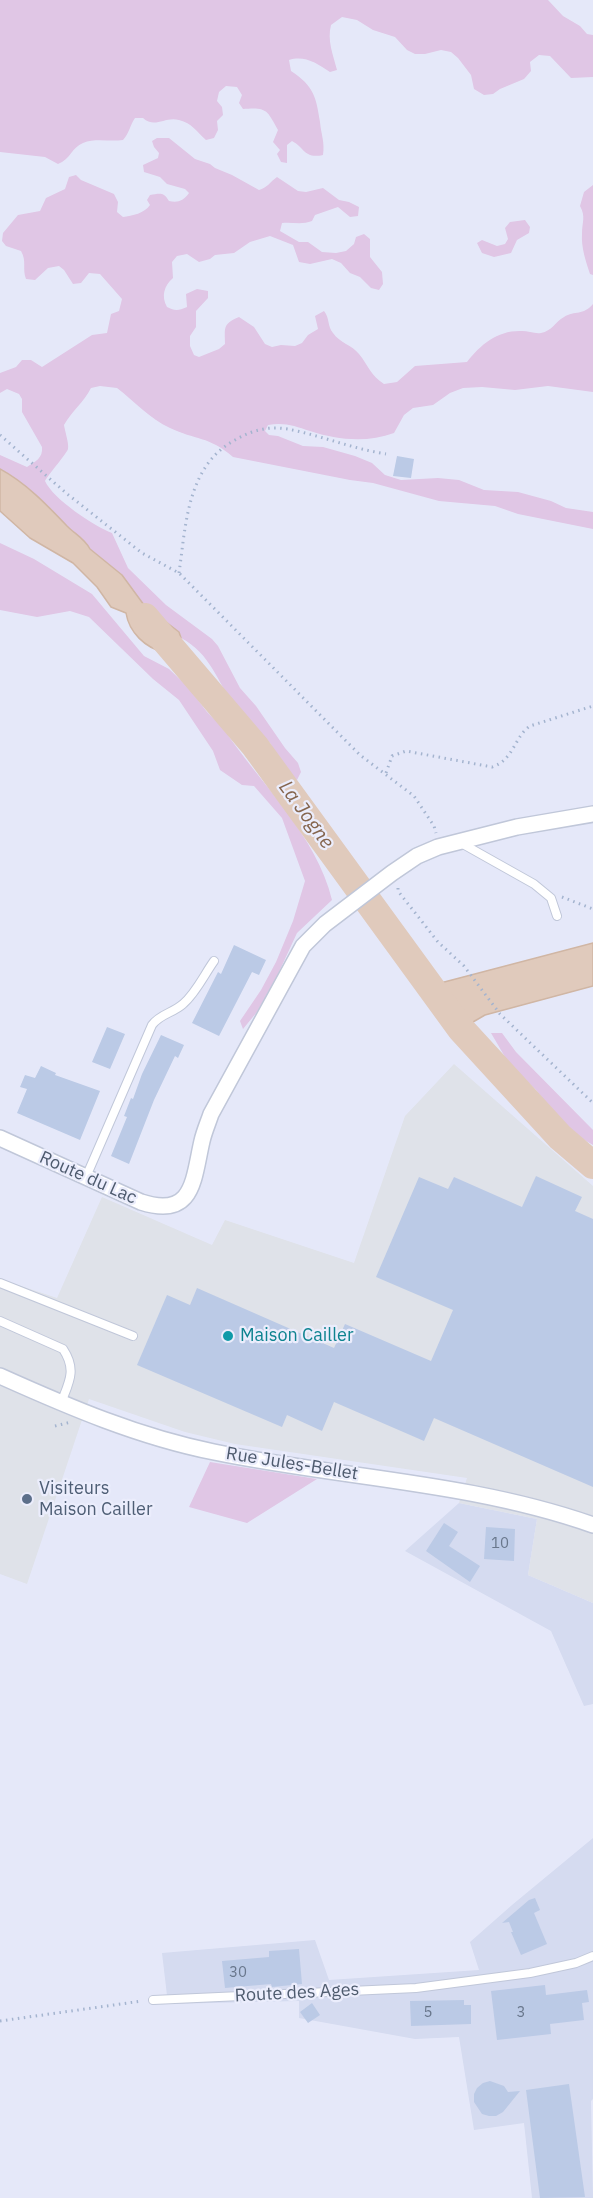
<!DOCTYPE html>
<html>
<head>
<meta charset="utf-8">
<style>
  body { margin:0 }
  canvas { display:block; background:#e5e8f9 }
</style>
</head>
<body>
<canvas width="593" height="2198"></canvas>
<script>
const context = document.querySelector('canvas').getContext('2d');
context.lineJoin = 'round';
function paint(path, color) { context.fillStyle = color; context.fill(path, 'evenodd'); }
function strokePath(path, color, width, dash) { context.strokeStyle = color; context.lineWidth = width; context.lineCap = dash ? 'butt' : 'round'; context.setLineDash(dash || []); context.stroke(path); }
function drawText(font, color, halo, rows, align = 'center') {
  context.font = font + ' "IBM Plex Sans",sans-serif'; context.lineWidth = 4.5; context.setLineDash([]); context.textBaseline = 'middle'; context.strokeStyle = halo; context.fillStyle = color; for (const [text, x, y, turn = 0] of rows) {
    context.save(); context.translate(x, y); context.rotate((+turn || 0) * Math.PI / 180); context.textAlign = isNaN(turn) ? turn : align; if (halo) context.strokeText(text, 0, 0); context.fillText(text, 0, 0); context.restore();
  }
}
paint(new Path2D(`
  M459,1503L537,1519L528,1575L593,1603V1704L584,1706L551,1631L405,1551Z
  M593,1838V2099L591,2101L593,2198H532L524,2123L474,2130L459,2037L415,2039L299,2018V2001L168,2004L162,1953L315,1940L329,1980L479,1970L470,1942L512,1905Z`), '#d5dbf0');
paint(new Path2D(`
  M454,1064L593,1186V1603L528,1575L537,1519L459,1503L467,1478L235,1444L185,1432L89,1399L27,1584L0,1574V1279L57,1298L102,1197L212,1245L225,1220L354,1263L405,1116Z`), '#dfe2e9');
paint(new Path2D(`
  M0,0H548L563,16L580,26L587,34L593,35V77L571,78L550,56L539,55L530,62L531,71L524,79L500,89L493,94L484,95L474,89L471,75L458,58L451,52L441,50L425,54H415L407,50L395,37L373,30L357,20L342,17L331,25C327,41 333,54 337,70L330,72C317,63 304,55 289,60L291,71C314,86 316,97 320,122C321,134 325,142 323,155C304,159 305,148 292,141L287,145V163L281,162L277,154L280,150L273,142L278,130C267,110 267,107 243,109L239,103L242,95L237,87L226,86L219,92L217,101L222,107L223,115L217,121L218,130L214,138L206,140C197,132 192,123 179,120C165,116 155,129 143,118H135C130,125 129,134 123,140C110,142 95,138 83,143C72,147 70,160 58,164L45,157L0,152Z
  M157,138H169L195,159L210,164L215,168L232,175L259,190C267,188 270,182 277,177L298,191L306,192L323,188L339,200L349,202L359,207L358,216L350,217L338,207L315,215L312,221C302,225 293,222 282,223L280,231L299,242H308L322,252L336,253L346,251L354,244L356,237L364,234L370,239V257L382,272L383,284L379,290L371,288L360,277L350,273L341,263L332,259L310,264L299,262L293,245L270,236L250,242L234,253L215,255L210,259L199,262L187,254L177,256L172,262L173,278C164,286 161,296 167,307C175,311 178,311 187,307L186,294L197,289L208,291V298L196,311V327L190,336V346L194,355L199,357L219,349L225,344C225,328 222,324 239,317L254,327L265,344L272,347L281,345L295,346L302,343L308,335L318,329L315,316L324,311C330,318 327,326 333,333C340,343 352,345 359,354C368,365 371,376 384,384L397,382L415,366L467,362C481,344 498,330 522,331C528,331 535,334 541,333C552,331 555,322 564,317C575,310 583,316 593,304V392L548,386L515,390L482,387L463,388L450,393L433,405L413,408L404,415L394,433C367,443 337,440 310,431C295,426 284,422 268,425L265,431L269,435L278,436L303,446L323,447L355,456L372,463L385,475L401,480L438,478L459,480L484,490L518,492L551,501L566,508L593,512V529L518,514L495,506L439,501L373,483L350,480L233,457C209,436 195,440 170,428C150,419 134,401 117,388L100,386L91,388C84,402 72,411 64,425C65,432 69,443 68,449C67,453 49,474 45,481C53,499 94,526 112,533L128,568L166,605L212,639L218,646L240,688L256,706L285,748L298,763L301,772L297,780C281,770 279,757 270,743C259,730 245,719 235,706C216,680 211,654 181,638L179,632L144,605L122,575L90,549C85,539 75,534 67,526C46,505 26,484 0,469V455L27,467C36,461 43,458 42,447L22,412V399L19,394L7,389L0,393V373L16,367L22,360H31L42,367L92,335L107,333L111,314L119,311L122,299L100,274L89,273L81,283L73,284L64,270L59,266L48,268L35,280L26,279C22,269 27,261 21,251L6,246L2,241L3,233L18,215L40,211L46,198L65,189L69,177L76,175L81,180L114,194L118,202L117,212L123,217C132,216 145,213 150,205L147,200L150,195C160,193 164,192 169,201C178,203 183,201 189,193L185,189L167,184L160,177L144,172L143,165L158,158L159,153L154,147L152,141Z
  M593,185V275L590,274C586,262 581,247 582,234C582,222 586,217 580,206L584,192Z
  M525,220L530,227L529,233L517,240L511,253L494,257L482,253L477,243L482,240L497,246L505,244L508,239L505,228L510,222Z
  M0,543L34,559L92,594L144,656L169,669L188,687L207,712L223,728C259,782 317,836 332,900L297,933L278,974L257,1012L243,1029L240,1021L261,990L276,962L293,921L305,881L282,818L254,786L242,785L220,770L213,751L179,700L153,679L89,617L70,611L37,617L0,610Z
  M491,1033H502L516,1052L593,1130V1145L576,1135L557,1116L536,1090L508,1062Z
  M210,1462L317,1479L247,1523L189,1507Z`), '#e0c6e5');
const water = new Path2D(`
  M0,469C26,483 47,505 67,526C75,534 85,539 90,549L122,575L144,605L179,632L181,638L164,652C145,648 129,632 126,613L111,607L97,587L73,563L30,538L0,511Z
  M593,943V986L485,1015L461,1029L429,986Z`);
paint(water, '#e0cabc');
strokePath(water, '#d0b6a4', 1.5);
strokePath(new Path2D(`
  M145,617L255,746L461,1029L560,1137L593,1165`), '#e0cabc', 28);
paint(new Path2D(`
  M397,456L414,459L411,478L393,476Z
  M234,945L266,960L259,975L252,972L219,1036L192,1023L218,972L221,974Z
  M107,1027L125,1034L110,1069L92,1062Z
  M161,1035L184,1045L178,1058L175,1056L154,1100L129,1164L111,1156L127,1117L124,1116L131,1098L133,1099L142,1074Z
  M41,1066L56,1073L55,1075L100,1091L80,1140L17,1113L27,1089L20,1087L25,1075L35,1078Z
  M536,1176L582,1197L575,1211L593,1219V1487L434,1418L424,1441L334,1402L322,1431L287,1415L282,1427L137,1365L167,1295L190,1305L197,1288L334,1348L345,1324L431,1361L453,1310L376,1277L419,1177L448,1189L454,1177L522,1207Z
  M444,1523L458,1532L449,1546L480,1566L470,1582L426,1551Z
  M486,1527L515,1529L514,1561L484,1559Z
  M535,1898L540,1910L534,1913L547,1944L521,1955L511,1932H513L509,1922L502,1923L529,1900Z
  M299,1949L302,1984L272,1987L271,1984L225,1988L222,1961L269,1957V1951Z
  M545,1985L546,1995L587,1990L589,2002L582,2003L584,2020L550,2024L551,2034L497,2040L491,1991Z
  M464,2000V2005H471V2024L411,2026L410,2001Z
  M312,2003L320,2015L308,2023L300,2012Z
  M490,2081L504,2086L508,2092L520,2091L503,2112L496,2116H489L482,2114L474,2102V2094L477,2088L483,2083Z
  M569,2084L585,2197L540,2198L526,2090Z`), '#bbcae6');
const lane = new Path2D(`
  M461,843L534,884L551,898L557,916
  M86,1177L152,1025C160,1014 173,1013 183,1004C196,993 204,975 214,961
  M0,1283L133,1336
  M0,1321L63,1349C77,1370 69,1382 61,1403
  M153,2000L416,1988L530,1973L576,1963L593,1956`);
const street = new Path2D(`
  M0,1138L141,1202C194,1219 193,1180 202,1141C204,1132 208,1123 211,1114L303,946L325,924L392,873L417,856L438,847L517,827L593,814
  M0,1376C69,1407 139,1437 214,1452C340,1478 471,1482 593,1525`);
strokePath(lane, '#c0c7d9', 10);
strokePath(street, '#c0c7d9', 18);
strokePath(new Path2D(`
  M0,435L66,493L142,553L179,573L360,755L414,796L434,826L436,833
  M179,573C186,524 187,466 235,440C256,428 273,425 297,431C327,438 355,449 386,454
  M386,773L392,756L406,751L492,767C514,760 514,737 530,726L593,706
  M398,888V891L438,942L464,966L500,1014L593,1103
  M562,897L593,909
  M55,1426L71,1422
  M0,2021L142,2001`), '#a4b4cf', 3, [1.5, 4.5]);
strokePath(lane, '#fff', 8);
strokePath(street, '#fff', 15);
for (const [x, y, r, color] of [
  [228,1336,6,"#0f9aa8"],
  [27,1499,6,"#5c6f8a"]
]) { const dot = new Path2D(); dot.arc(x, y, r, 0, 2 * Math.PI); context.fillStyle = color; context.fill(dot); strokePath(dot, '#ebedfc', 2); }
drawText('15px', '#69778c', null, [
  ["10",500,1544],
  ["30",238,1973],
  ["5",428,2013],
  ["3",521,2013]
]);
drawText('18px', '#4e5b6e', '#ebedfc', [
  ["Route du Lac",88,1178,24],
  ["Rue Jules-Bellet",292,1464,9],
  ["Route des Ages",297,1993,-3]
]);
drawText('18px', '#0d838f', '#ebedfc', [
  ["Maison Cailler",240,1336]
], 'left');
drawText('18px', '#4e5e75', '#ebedfc', [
  ["Visiteurs",39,1489],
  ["Maison Cailler",39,1510]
], 'left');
drawText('italic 20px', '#85654e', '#ebedfc', [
  ["La Jogne",306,815,54]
]);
</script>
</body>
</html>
